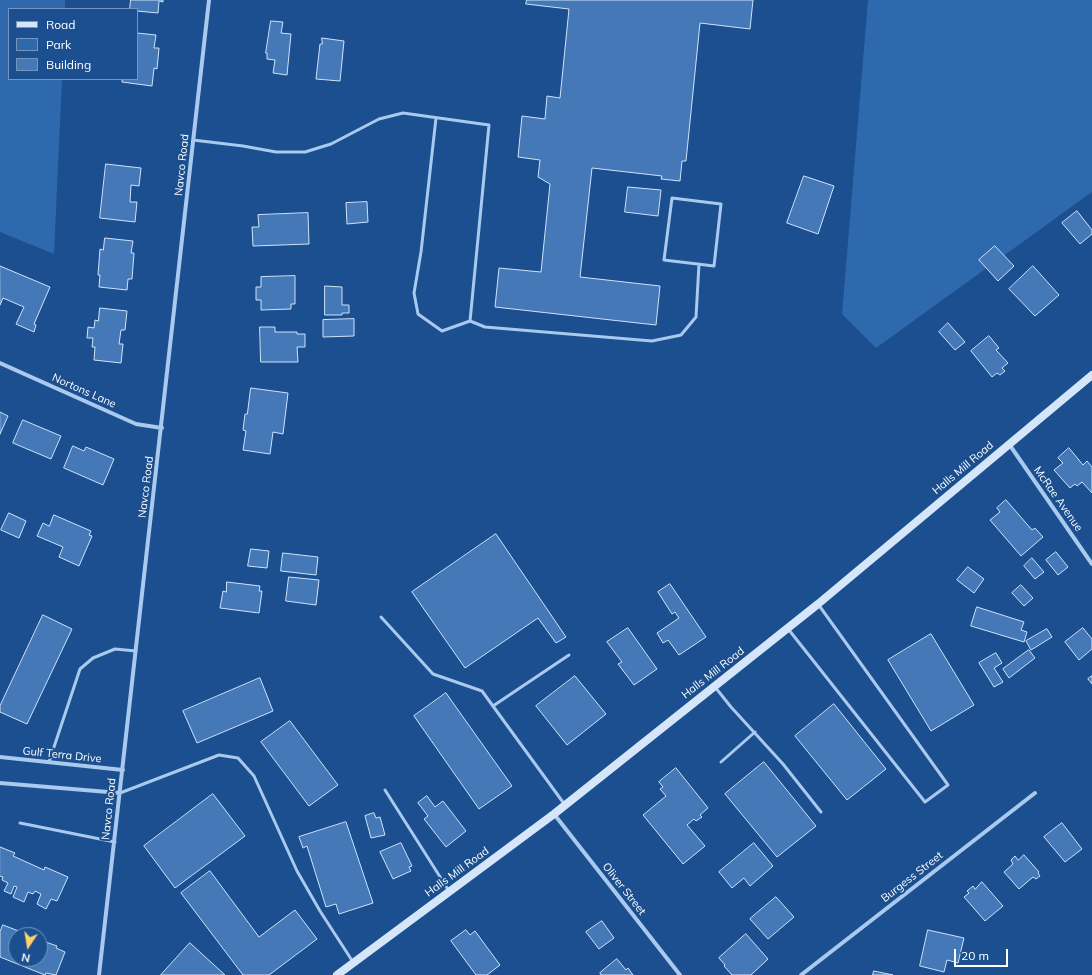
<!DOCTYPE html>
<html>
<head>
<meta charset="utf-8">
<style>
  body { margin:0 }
  #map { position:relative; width:1092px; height:975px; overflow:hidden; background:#1b4f8f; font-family:Mulish,sans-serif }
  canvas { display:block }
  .legend { position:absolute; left:8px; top:8px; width:130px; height:72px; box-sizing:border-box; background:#1b4f8f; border:1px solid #7695bc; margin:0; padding:5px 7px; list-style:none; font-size:12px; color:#fff }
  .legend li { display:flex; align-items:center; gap:8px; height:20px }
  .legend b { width:20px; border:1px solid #7695bc }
  .north { position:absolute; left:8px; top:927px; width:40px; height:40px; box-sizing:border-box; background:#1b4f8f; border:1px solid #7695bc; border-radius:50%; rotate:192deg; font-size:11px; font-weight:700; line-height:16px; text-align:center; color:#fff }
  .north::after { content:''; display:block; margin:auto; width:14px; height:18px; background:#ffd166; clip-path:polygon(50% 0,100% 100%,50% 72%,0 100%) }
  .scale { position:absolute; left:954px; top:949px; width:54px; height:18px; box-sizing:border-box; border:2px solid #fff; border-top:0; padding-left:5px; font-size:12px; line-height:14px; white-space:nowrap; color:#fff; -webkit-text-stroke:3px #1b4f8f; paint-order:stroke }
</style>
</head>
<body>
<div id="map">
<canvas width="1092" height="975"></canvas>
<ul class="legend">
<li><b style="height:5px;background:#d6e6fa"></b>Road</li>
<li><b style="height:11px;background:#2e69ad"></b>Park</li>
<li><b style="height:11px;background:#4478b7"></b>Building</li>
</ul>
<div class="north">N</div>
<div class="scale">20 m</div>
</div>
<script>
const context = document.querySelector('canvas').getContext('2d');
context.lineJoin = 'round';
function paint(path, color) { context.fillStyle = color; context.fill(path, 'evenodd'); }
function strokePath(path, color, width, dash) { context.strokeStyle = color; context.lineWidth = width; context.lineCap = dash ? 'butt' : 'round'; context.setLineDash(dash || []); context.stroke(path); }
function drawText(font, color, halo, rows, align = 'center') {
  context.font = font + ' Mulish,sans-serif'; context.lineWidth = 4; context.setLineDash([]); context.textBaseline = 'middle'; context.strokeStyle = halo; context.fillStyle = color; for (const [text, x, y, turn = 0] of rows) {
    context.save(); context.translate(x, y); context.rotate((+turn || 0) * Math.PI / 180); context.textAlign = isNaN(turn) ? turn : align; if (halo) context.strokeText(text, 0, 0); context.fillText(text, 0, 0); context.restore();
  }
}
paint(new Path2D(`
  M0,0H65V9H9V79H62L54,254L0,232Z
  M868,0H1092V192L876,348L842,314Z`), '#2e69ad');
const building = new Path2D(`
  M131,0H163V2L159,1L158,13L137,11V9H130Z
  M527,0H753L750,29L700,23L686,161H682L680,181L661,179L662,176L592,168L580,277L660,286L656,325L495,307L499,268L541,272L550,184L538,177L540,160L518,157L522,116L545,119L547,96L560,98L569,9L526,4Z
  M271,21L283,22L281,33L291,34L287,75L273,73L275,60L267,59V53H266Z
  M137,33L156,35L154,48H159L157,69L154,68L152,86L122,82V79H137Z
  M322,38L344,41L340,81L316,79L320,44H322Z
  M106,164L141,168L139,186L131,185L130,202H137L135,222L100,218Z
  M804,176L834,186L818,234L787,223Z
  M628,187L661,190L658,216L625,212Z
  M367,202L368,222L347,224L346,203Z
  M1077,211L1092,230V234L1080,244L1062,223Z
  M308,213L309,244L253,246L252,227H259L258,215Z
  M105,238L133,241L131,253H134L132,279H128L127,290L99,287L100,275H98L100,249L103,250Z
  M995,246L1014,266L998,281L979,260Z
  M0,266L50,287L34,324L36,325L34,332L16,324L24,307L3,298L0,305Z
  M1033,266L1059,295L1035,316L1009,289Z
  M295,276V304H291V309L261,310V300H256V287H261V277Z
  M325,286L342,287V305H349V313H342V315H325Z
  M100,308L127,311L125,330H121L119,344H123L121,363L94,360L95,347H92L93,338H87L88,327L94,328L95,320L98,321Z
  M354,319V336L323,337V320Z
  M948,323L965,342L955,350L939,332Z
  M260,327H275V332H297V334H305V347H297L298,362H261Z
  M989,336L999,348L996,350L1008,363L1002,368L1005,371L1000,375L997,373L992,377L971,351Z
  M251,388L288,393L283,434L273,432L270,454L243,450L246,431L243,430L245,414H247Z
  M0,412L8,416L0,434Z
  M23,420L61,436L51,459L13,443Z
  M73,446L84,451L86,447L114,459L103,485L64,468Z
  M1069,448L1083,465L1087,461L1092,467V493L1082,482L1077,486L1075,484L1070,488L1054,470L1063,463L1058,458Z
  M1006,500L1032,530L1035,528L1043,537L1021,556L990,520L1000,512L997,508Z
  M9,513L26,521L19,538L1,530Z
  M54,515L91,531L89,535L92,536L79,566L59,557L63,547L37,536L43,523L49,526Z
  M496,534L566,637L556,643L538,618L465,668L412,592Z
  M251,549L269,551L267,568L248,566Z
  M1056,552L1068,567L1058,575L1046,560Z
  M283,553L318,557L316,575L281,571Z
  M1032,558L1044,572L1035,579L1024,566Z
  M968,567L984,579L974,593L957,580Z
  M289,577L319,580L316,605L286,601Z
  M227,582L260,586L259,591H262L259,613L220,608L223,591L226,592Z
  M670,584L706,637L679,655L668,640L663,643L657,633L679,618L675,612L672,614L658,592Z
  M1021,585L1033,598L1024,606L1012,593Z
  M977,607L1024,622L1021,630L1027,632L1024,642L971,626Z
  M43,615L72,629L27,724L0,712V706Z
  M628,628L657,669L634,685L618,664L622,662L607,642Z
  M1083,628L1092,639V649L1079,660L1065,642Z
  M1047,629L1052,637L1031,650L1026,641Z
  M931,634L974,705L931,731L888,660Z
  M1029,650L1035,658L1009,678L1003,669Z
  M996,653L1002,663L994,668L1003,682L994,687L979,663Z
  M575,676L606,714L567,745L536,706Z
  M1092,676V684L1088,679Z
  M260,678L273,711L197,743L183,711Z
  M446,693L512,786L479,809L414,716Z
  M834,704L886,769L847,800L795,736Z
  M290,721L338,785L309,806L261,742Z
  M764,762L816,826L777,857L725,794Z
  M676,768L708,808L700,815L702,817L696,821L694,819L687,825L705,846L683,864L643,815L666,796L660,789L663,787L659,782Z
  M213,794L245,836L175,888L144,846Z
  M427,796L435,807L443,801L466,831L446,847L424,819L428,816L418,803Z
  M374,813L376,818L380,817L385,835L371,838L365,816Z
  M346,822L373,903L339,914L336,904L326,907L307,846L303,848L299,837Z
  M1062,823L1082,849L1065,862L1044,837Z
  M401,843L412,866L409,867L411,871L393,879L380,852Z
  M754,843L773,866L750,886L744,878L732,888L719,872Z
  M0,847L15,853L13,856L44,870L45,867L68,877L57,901L51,899L46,909L37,904L41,894L35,891L33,894L28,892L24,902L13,897L17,887L14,886L11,894L4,891L8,883L2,880L3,877L0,876Z
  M1024,855L1039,872L1038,873L1040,876L1036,879L1033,877L1019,889L1004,872L1013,864L1011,860L1015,856L1018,860Z
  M210,871L259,937L295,910L317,939L269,975H243L181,893Z
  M982,882L1003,906L985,921L964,897L969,893L967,891L973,886L975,889Z
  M776,897L794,917L768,939L750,919Z
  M602,921L614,938L599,949L586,932Z
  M3,925L29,935H16V959H40V940L57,946L56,948L65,952L56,975L46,973L45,975L0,957V932Z
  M466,930L470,935L475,931L500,965L487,975H476L451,941Z
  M928,930L964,938L958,963L947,960L944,972L920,966Z
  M746,934L768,959L751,975H732L724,966L725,965L719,958Z
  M190,943L225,975H161Z
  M617,959L626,970L628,968L633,975H601L600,973Z
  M874,971L893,975H873Z`);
paint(building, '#4478b7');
strokePath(building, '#cfe3fa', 1);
strokePath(new Path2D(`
  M436,118L421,252L414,293L418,314L442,331L470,321L485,327L652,341L681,335L696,317L699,264
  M193,140L243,146L276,152H305L331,144L379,119L403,113L489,125L470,321
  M672,198L721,204L714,266L664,260Z
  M381,617L433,674L482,691L565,805
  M789,630L925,802L948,785L818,604
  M715,687L731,707L783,764L821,812
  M493,706L569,655
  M49,762L80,669L93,658L115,649L136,651
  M721,762L755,732
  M385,790L449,891
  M120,793L219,755L238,758L254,776L297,871L320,911L353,962
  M20,823L115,842`), '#a9c9ee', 3);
strokePath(new Path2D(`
  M0,363L136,424L162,428
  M1009,444L1092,564
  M0,757L123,770
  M0,783L120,793
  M554,814L680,975
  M99,975L209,0
  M801,975L1035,793`), '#a9c9ee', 4);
strokePath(new Path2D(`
  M337,975L554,814L818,604L1092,375`), '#d6e6fa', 8);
drawText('11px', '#fff', '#1b4f8f', [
  ["Navco Road",182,165,-84],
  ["Nortons Lane",84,391,24],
  ["Halls Mill Road",963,468,-40],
  ["Navco Road",146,487,-83],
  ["McRae Avenue",1058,499,55],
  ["Halls Mill Road",713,673,-38],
  ["Gulf Terra Drive",62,755,6],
  ["Navco Road",109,809,-84],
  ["Halls Mill Road",457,872,-36],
  ["Burgess Street",912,877,-38],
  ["Oliver Street",624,889,52]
]);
</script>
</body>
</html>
